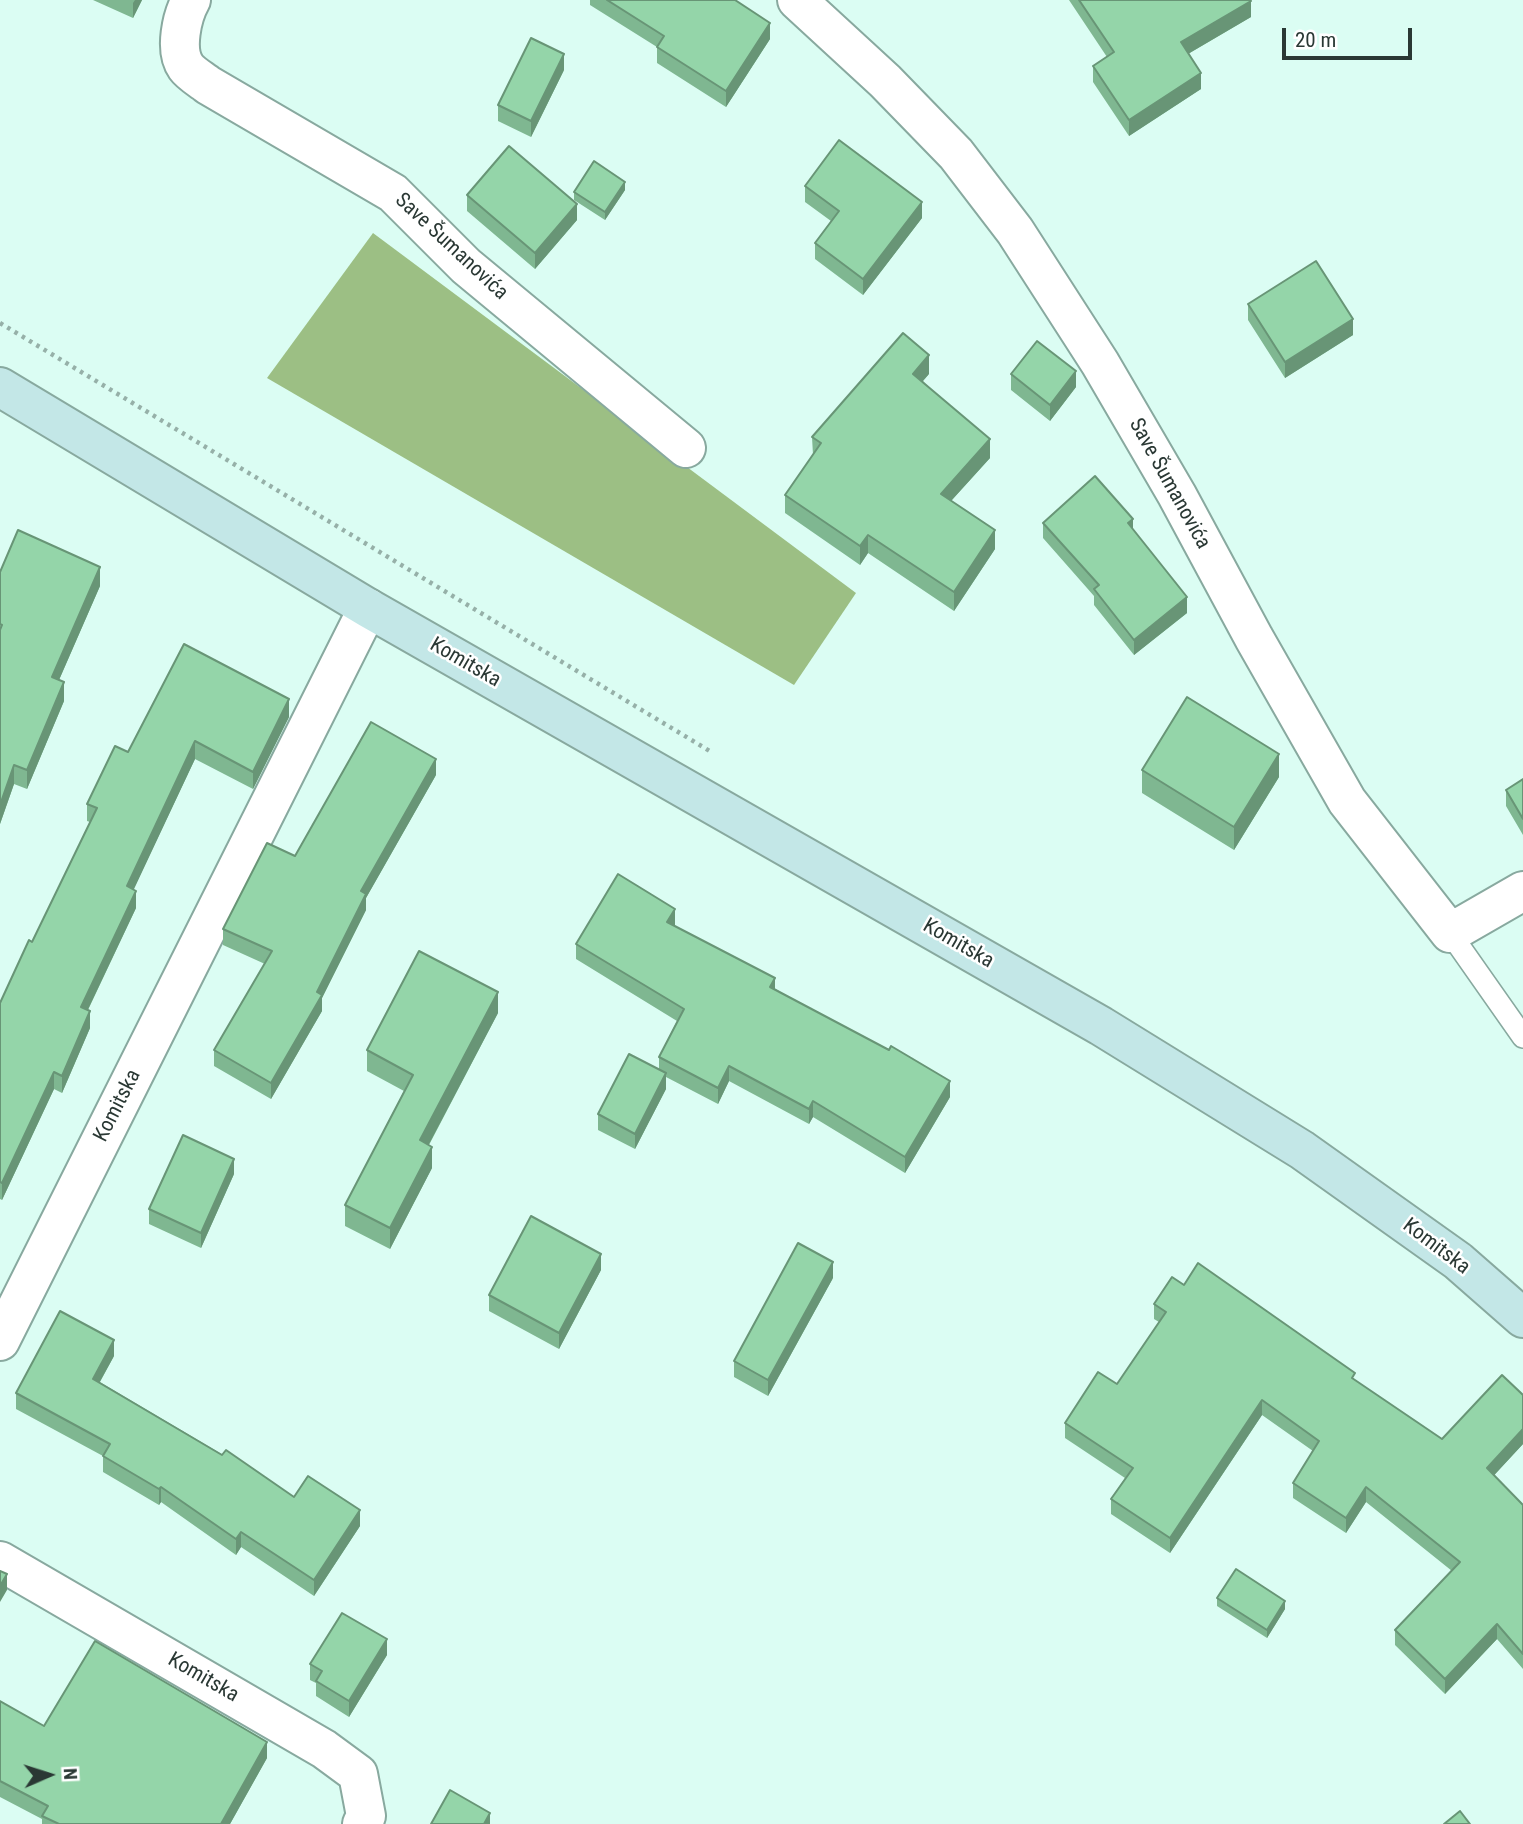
<!DOCTYPE html>
<html>
<head>
<meta charset="utf-8">
<style>
  body { margin:0 }
  #map { position:relative; width:1523px; height:1824px; overflow:hidden; background:#dbfdf3; font-family:"Roboto Condensed",sans-serif }
  canvas { display:block }
  .north { position:absolute; left:14px; top:1740px; width:70px; height:70px; -webkit-text-stroke:5px #fff; paint-order:stroke; rotate:87deg; font-size:19px; font-weight:700; line-height:28px; text-align:center; color:#2a3834 }
  .north::after { content:''; display:block; margin:auto; width:24px; height:32px; background:#2a3834; clip-path:polygon(50% 0,100% 100%,50% 72%,0 100%) }
  .scale { position:absolute; left:1282px; top:28px; width:130px; height:32px; box-sizing:border-box; border:4px solid #2a3834; border-top:0; padding-left:9px; font-size:21px; line-height:24px; white-space:nowrap; color:#2a3834; -webkit-text-stroke:5px #fff; paint-order:stroke }
</style>
</head>
<body>
<div id="map">
<canvas width="1523" height="1824"></canvas>
<div class="north">N</div>
<div class="scale">20 m</div>
</div>
<script>
const context = document.querySelector('canvas').getContext('2d');
context.lineJoin = 'round';
function paint(path, color) { context.fillStyle = color; context.fill(path, 'evenodd'); }
function strokePath(path, color, width, dash) { context.strokeStyle = color; context.lineWidth = width; context.lineCap = dash ? 'butt' : 'round'; context.setLineDash(dash || []); context.stroke(path); }
function drawText(font, color, halo, rows, align = 'center') {
  context.font = font + ' "Roboto Condensed",sans-serif'; context.lineWidth = 5; context.setLineDash([]); context.textBaseline = 'middle'; context.strokeStyle = halo; context.fillStyle = color; for (const [text, x, y, turn = 0] of rows) {
    context.save(); context.translate(x, y); context.rotate((+turn || 0) * Math.PI / 180); context.textAlign = isNaN(turn) ? turn : align; if (halo) context.strokeText(text, 0, 0); context.fillText(text, 0, 0); context.restore();
  }
}
paint(new Path2D(`
  M373,233L856,593L794,685L267,378Z`), '#9cbf84');
const service = new Path2D(`
  M1450,933L1523,1037`);
const minor = new Path2D(`
  M191,0C182,16 174,50 186,67C191,74 202,80 208,85L393,193L466,266L686,448
  M797,0L885,81L956,154L1015,231L1100,363L1177,495L1254,638L1347,801L1450,933L1523,891
  M0,1341L368,608
  M0,1561L324,1749L358,1774L366,1816L362,1824`);
const secondary = new Path2D(`
  M0,387L368,608L1101,1026L1302,1150L1458,1261L1523,1318`);
strokePath(service, '#88a99f', 24);
strokePath(minor, '#88a99f', 42);
strokePath(secondary, '#88a99f', 42);
strokePath(new Path2D(`
  M0,323L713,753`), '#96b0a8', 4.5, [3.5, 5]);
strokePath(service, '#fff', 21);
strokePath(minor, '#fff', 38);
strokePath(secondary, '#c3e7e7', 38);
paint(new Path2D(`
  M93,0H142L133,18Z
  M590,0H735L770,39L726,107L657,63V47L590,5Z
  M1069,0H1250L1251,17L1188,54L1201,89L1129,136L1093,82V66L1107,57Z
  M564,70L531,137L498,121V105Z
  M805,186L922,218L863,295L815,259V243L831,221L805,202Z
  M625,190L605,220L574,200V192Z
  M467,195L577,220L535,269L467,211Z
  M1248,304L1353,335L1285,378L1248,320Z
  M929,374L923,381L990,458L951,501L995,549L954,611L868,553L860,565L785,513V495L813,455L812,437Z
  M1011,374L1076,387L1050,421L1011,390Z
  M1043,523L1133,529L1187,613L1134,655L1094,605V596L1043,538Z
  M0,572L100,586L59,680L64,701L27,789L14,784L0,824Z
  M289,717L253,789L195,759L133,890L136,908L88,1010L90,1028L62,1093L54,1089L2,1200L0,1199V1003L32,942L90,822L87,821V804L128,752Z
  M1142,770L1279,777L1234,850L1142,793Z
  M436,775L366,898V910L322,998V1011L271,1099L214,1066V1050L265,964L223,945V929L295,856Z
  M1523,779V835L1506,806V790Z
  M675,925L674,926L950,1097L905,1173L813,1117L809,1124L729,1081L718,1104L666,1077V1089L635,1149L598,1130V1114L659,1069V1057L677,1021L576,959V944Z
  M498,1013L429,1145L432,1168L390,1249L345,1226V1205L404,1091L367,1071V1050Z
  M234,1174L201,1248L149,1224V1209Z
  M601,1270L559,1349L489,1311V1295Z
  M833,1278L768,1396L734,1377V1361Z
  M1184,1285L1355,1380L1442,1439L1523,1395V1444L1494,1475L1523,1505V1669L1497,1639L1445,1694L1395,1645V1630L1452,1571L1366,1502L1346,1533L1293,1498V1483L1313,1451L1262,1415L1170,1553L1111,1514V1499L1125,1478L1065,1438V1423L1117,1384L1159,1322L1154,1319V1304Z
  M114,1356L100,1382L294,1497L360,1526L314,1596L241,1547L236,1555L161,1502L159,1505L103,1472V1456L16,1409V1393Z
  M1217,1598L1285,1609L1267,1638L1217,1606Z
  M387,1655L349,1717L316,1696V1683L310,1680V1664Z
  M0,1701L44,1726L267,1758L230,1824H42V1819L0,1797Z`), '#7fb791');
paint(new Path2D(`
  M135,0H142L133,18V3Z
  M1251,1V17L1181,58V42Z
  M770,23V39L726,107V91Z
  M564,54V70L531,137V121Z
  M1201,73V89L1129,136V120Z
  M625,182V190L605,220V212Z
  M922,202V218L863,295V279Z
  M577,204V220L535,269V253Z
  M1353,319V335L1285,378V362Z
  M929,355V374L913,392V374Z
  M1076,371V387L1050,421V405Z
  M990,439V458L941,512V494Z
  M1133,519V535L1128,523Z
  M995,530V549L954,611V592Z
  M868,535V553L860,565V546Z
  M100,567V586L52,696V677Z
  M1187,597V613L1134,655V640Z
  M64,682V701L27,789V770Z
  M289,699V717L253,789V772Z
  M195,741V759L127,904V886Z
  M1279,754V777L1234,850V827Z
  M436,759V775L366,898V910L322,998V1011L271,1099V1083L317,992L361,891Z
  M14,765V784L0,824V805Z
  M136,891V908L81,1024V1007Z
  M675,909V925L667,938V922Z
  M775,978V994L770,987Z
  M498,992V1013L420,1161V1140Z
  M90,1011V1028L62,1093V1076Z
  M729,1066V1081L718,1104V1088Z
  M54,1072V1089L2,1200V1183Z
  M666,1073V1089L635,1149V1134Z
  M950,1081V1097L905,1173V1157Z
  M813,1101V1117L809,1124V1109Z
  M432,1147V1168L390,1249V1228Z
  M234,1159V1174L201,1248V1233Z
  M601,1254V1270L559,1349V1333Z
  M833,1262V1278L768,1396V1380Z
  M114,1340V1356L93,1394V1379Z
  M1262,1400V1415L1170,1553V1538Z
  M1523,1429V1444L1487,1483V1468Z
  M161,1487V1502L159,1505V1489Z
  M1366,1487V1502L1346,1533V1518Z
  M360,1510V1526L314,1596V1580Z
  M241,1532V1547L236,1555V1539Z
  M7,1574V1590L0,1602V1586Z
  M1285,1601V1609L1267,1638V1630Z
  M1497,1624V1639L1445,1694V1679Z
  M387,1639V1655L349,1717V1701Z
  M267,1742V1758L230,1824H221Z
  M490,1813V1824H484Z`), '#689576');
const building = new Path2D(`
  M607,0H735L770,23L726,91L657,47L664,36Z
  M1079,0H1250L1251,1L1181,42L1201,73L1129,120L1093,66L1114,52Z
  M531,38L564,54L531,121L498,105Z
  M839,140L922,202L863,279L815,243L839,211L805,186Z
  M509,146L577,204L535,253L467,195Z
  M594,161L625,182L605,212L574,192Z
  M1316,261L1353,319L1285,362L1248,304Z
  M903,333L929,355L913,374L990,439L941,494L995,530L954,592L868,535L860,546L785,495L821,443L812,437Z
  M1037,341L1076,371L1050,405L1011,374Z
  M1095,476L1133,519L1128,523L1187,597L1134,640L1094,589L1099,585L1043,523Z
  M18,530L100,567L52,677L64,682L27,770L14,765L0,805V630L2,625L0,624V572Z
  M184,644L289,699L253,772L195,741L127,886L136,891L81,1007L90,1011L62,1076L54,1072L2,1183L0,1182V1003L29,940L32,942L97,808L87,804L115,746L128,752Z
  M1187,697L1279,754L1234,827L1142,770Z
  M371,722L436,759L361,891L366,894L317,992L322,995L271,1083L214,1050L272,951L223,929L267,843L295,856Z
  M1523,779V819L1506,790Z
  M618,874L675,909L667,922L775,978L770,987L889,1050L891,1046L950,1081L905,1157L813,1101L809,1109L729,1066L718,1088L659,1057L684,1009L576,944Z
  M419,951L498,992L420,1140L432,1147L390,1228L345,1205L413,1075L367,1050Z
  M629,1054L666,1073L635,1134L598,1114Z
  M183,1135L234,1159L201,1233L149,1209Z
  M531,1216L601,1254L559,1333L489,1295Z
  M798,1243L833,1262L768,1380L734,1361Z
  M1198,1263L1355,1373L1352,1378L1442,1439L1502,1375L1523,1395V1429L1487,1468L1523,1505V1654L1497,1624L1445,1679L1395,1630L1460,1562L1366,1487L1346,1518L1293,1483L1319,1441L1262,1400L1170,1538L1111,1499L1133,1468L1065,1423L1098,1372L1117,1384L1166,1312L1154,1304L1172,1277L1184,1285Z
  M60,1311L114,1340L93,1379L222,1455L226,1450L294,1497L308,1476L360,1510L314,1580L241,1532L236,1539L161,1487L159,1489L103,1456L110,1444L16,1393Z
  M1236,1569L1285,1601L1267,1630L1217,1598Z
  M0,1571L7,1574L0,1586Z
  M342,1613L387,1639L349,1701L316,1681L322,1671L310,1664Z
  M95,1641L267,1742L221,1824H59L42,1816L48,1806L0,1781V1701L44,1726Z
  M450,1790L490,1813L484,1824H431Z
  M1460,1811L1470,1824H1444Z`);
paint(building, '#94d5a9');
strokePath(building, '#689576', 2);
drawText('21px', '#2a3834', '#fff', [
  ["Save Šumanovića",451,247,43],
  ["Save Šumanovića",1169,484,61],
  ["Komitska",465,663,30],
  ["Komitska",958,944,30],
  ["Komitska",118,1106,-63],
  ["Komitska",1436,1247,37],
  ["Komitska",203,1678,30]
]);
</script>
</body>
</html>
